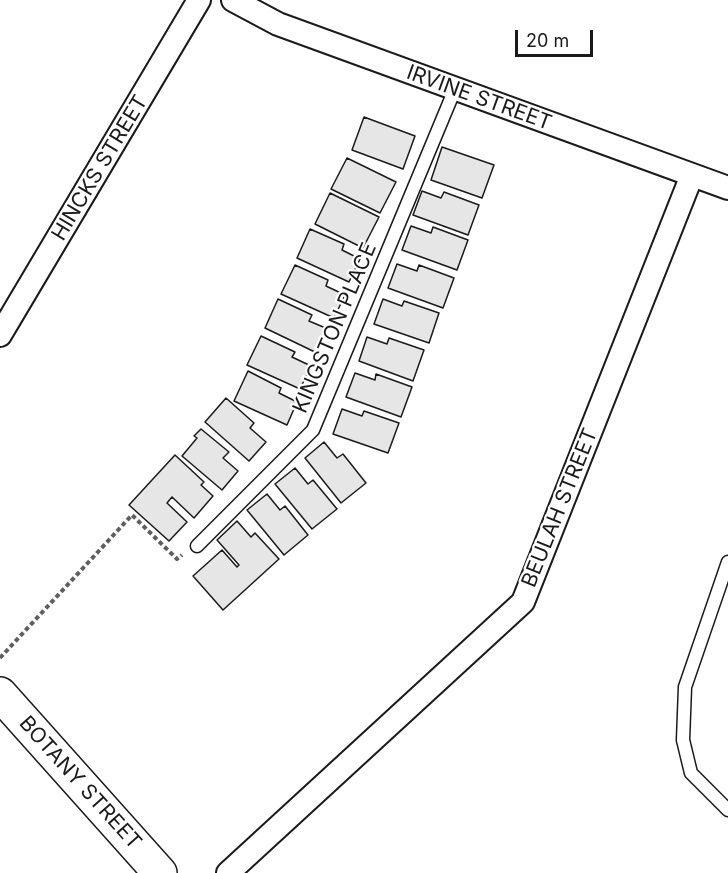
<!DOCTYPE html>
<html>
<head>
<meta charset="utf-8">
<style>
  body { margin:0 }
  #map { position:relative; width:728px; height:873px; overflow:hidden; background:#fff; font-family:Inter,sans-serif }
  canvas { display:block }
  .scale { position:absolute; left:515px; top:30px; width:78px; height:27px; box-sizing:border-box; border:3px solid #1a1a1a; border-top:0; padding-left:8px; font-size:18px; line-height:21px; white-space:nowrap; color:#1a1a1a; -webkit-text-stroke:4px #fff; paint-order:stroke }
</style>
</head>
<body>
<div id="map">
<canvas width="728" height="873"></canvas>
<div class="scale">20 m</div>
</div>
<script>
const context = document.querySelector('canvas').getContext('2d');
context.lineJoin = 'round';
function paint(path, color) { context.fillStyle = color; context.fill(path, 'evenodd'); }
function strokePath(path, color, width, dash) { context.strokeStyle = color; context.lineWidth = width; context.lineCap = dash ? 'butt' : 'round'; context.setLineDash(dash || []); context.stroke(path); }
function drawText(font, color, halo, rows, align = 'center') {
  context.font = font + ' Inter,sans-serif'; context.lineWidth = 4.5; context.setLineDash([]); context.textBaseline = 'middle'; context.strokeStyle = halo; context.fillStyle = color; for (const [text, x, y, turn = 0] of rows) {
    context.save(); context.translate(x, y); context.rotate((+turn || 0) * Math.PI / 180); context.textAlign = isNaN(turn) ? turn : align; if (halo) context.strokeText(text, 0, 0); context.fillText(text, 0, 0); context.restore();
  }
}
const building = new Path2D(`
  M364,117L415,136L403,169L352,150Z
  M442,147L494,165L482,198L431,180Z
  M347,158L396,182L380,213L331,189Z
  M422,191L441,198L444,192L479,205L468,235L413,215Z
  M330,193L379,217L363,248L315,224Z
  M411,226L431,233L433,227L468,240L457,270L402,250Z
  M310,229L344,244L342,250L360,259L349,282L297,258Z
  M397,264L417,271L419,265L454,278L443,308L388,288Z
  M295,265L328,280L326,286L345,295L334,318L281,294Z
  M278,299L312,315L309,321L328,329L317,353L265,328Z
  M383,299L402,306L404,301L439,313L429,343L374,324Z
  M261,336L295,352L292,357L311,366L300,389L247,365Z
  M367,337L387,344L389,338L424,350L413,381L359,361Z
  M248,371L281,388L279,393L297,402L287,425L234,401Z
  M355,373L375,380L376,374L412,387L401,417L346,397Z
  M226,398L254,423L250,428L266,442L249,461L205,422Z
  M342,409L362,416L364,411L399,423L388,453L333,434Z
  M201,429L229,452L223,458L238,471L222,490L182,456L197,438L194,436Z
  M324,442L337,458L343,454L366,483L341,503L305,458Z
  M175,455L204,482L201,485L213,496L194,518L172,497L167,503L187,522L169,541L129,505Z
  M295,468L308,484L313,480L337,509L312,529L275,484Z
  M267,494L280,510L285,506L308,535L284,555L247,510Z
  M237,521L251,537L255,533L279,559L223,610L193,576L222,550L237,567L239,565L217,540Z`);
paint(building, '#e6e6e6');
strokePath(building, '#1a1a1a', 1.5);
const lane = new Path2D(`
  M197,546L313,430L455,89
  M728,562L685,687L683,740L691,773L728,810`);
const street = new Path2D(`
  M233,0L278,24L728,188
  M0,335L199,0
  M228,873L523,602L692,175`);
const secondary = new Path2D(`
  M0,694L160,873`);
strokePath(lane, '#1a1a1a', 15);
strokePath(street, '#1a1a1a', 26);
strokePath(secondary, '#1a1a1a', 36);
strokePath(new Path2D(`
  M0,658L132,515L177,559L182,555`), '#5f5f5f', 4, [4.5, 3]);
strokePath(lane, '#fff', 12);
strokePath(street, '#fff', 22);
strokePath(secondary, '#fff', 33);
drawText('21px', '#1a1a1a', '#fff', [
  ["IRVINE STREET",479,98,20],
  ["HINCKS STREET",100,168,-59],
  ["KINGSTON PLACE",335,328,-67],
  ["BEULAH STREET",560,508,-68],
  ["BOTANY STREET",80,783,48]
]);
</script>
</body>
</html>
